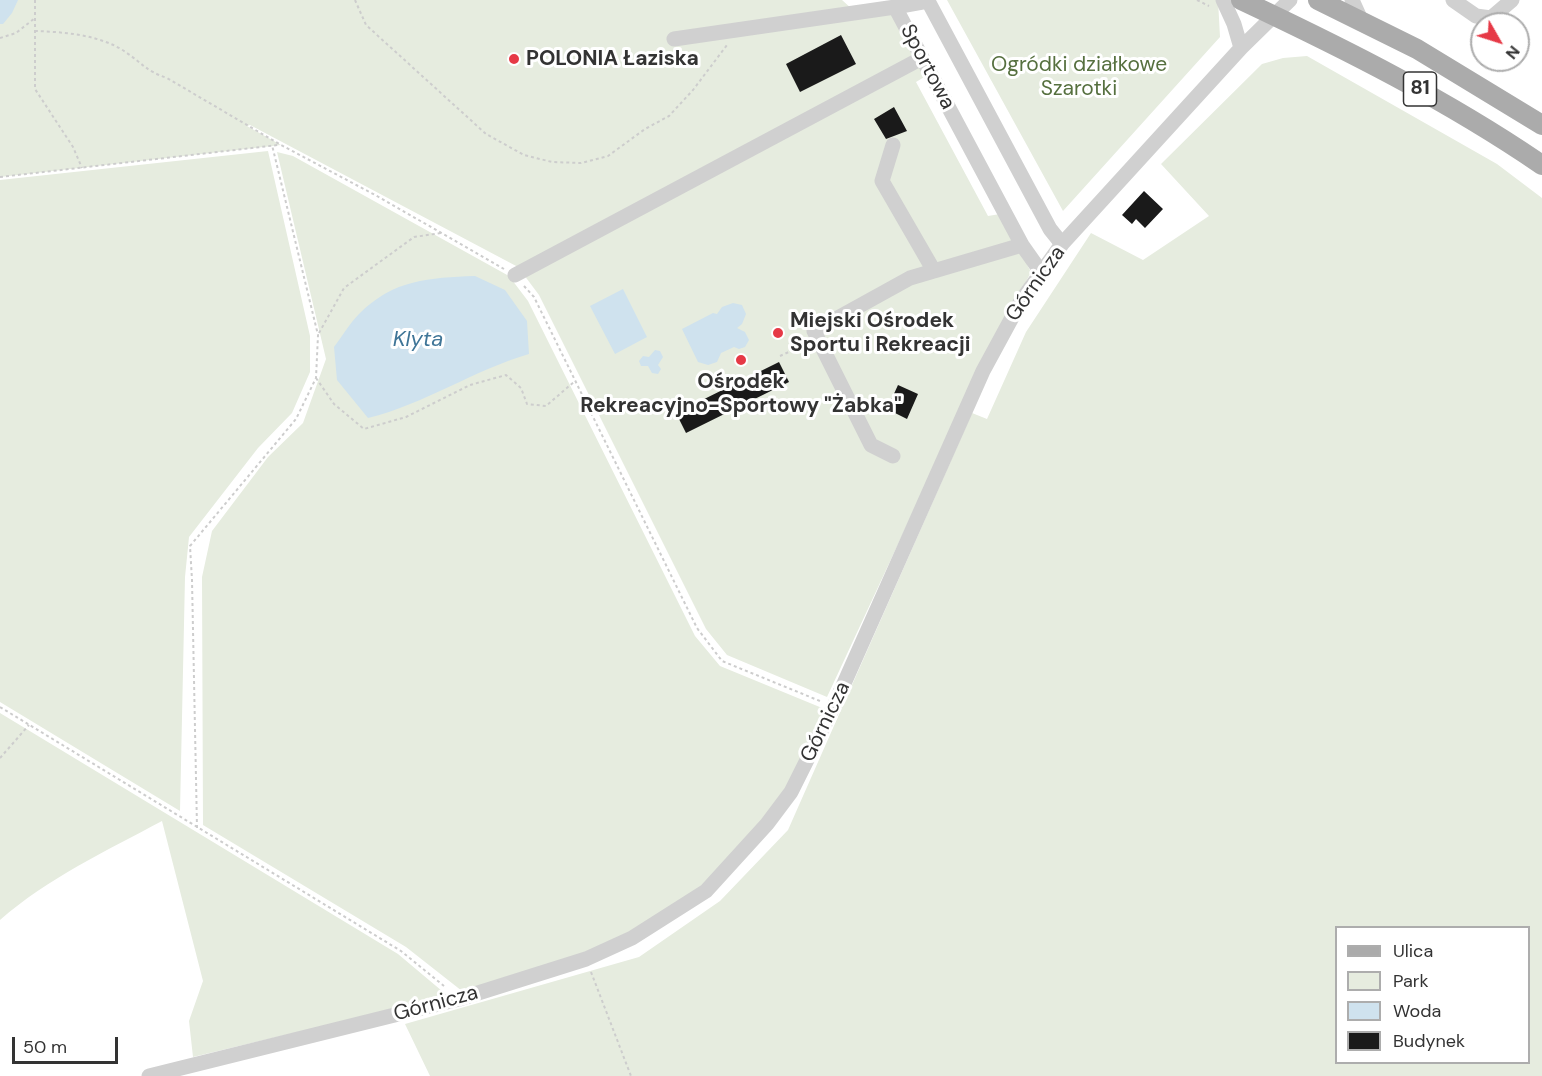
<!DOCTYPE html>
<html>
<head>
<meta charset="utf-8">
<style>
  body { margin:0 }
  #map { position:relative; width:1542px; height:1076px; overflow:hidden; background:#fff; font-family:"DM Sans",sans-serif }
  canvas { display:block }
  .legend { position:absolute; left:1335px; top:926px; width:195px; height:138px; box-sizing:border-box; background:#fff; border:2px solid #adadad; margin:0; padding:8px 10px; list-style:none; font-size:18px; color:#333 }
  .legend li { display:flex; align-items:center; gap:12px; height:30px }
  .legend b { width:30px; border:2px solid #adadad }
  .north { position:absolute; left:1470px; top:12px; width:60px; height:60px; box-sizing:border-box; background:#fff; border:2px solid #adadad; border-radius:50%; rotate:129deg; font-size:16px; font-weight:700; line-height:24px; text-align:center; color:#333 }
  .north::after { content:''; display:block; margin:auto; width:21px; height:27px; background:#e63946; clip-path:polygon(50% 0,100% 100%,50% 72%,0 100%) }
  .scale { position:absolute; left:12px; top:1037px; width:106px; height:27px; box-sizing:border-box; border:3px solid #333; border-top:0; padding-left:8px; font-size:18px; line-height:21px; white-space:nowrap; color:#333; -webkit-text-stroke:4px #fff; paint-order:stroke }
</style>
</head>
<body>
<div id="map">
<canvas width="1542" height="1076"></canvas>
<ul class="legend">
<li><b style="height:8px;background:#ababab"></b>Ulica</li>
<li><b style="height:16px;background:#e6ecdf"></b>Park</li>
<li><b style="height:16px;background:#cfe2ee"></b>Woda</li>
<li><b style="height:16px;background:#1a1a1a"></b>Budynek</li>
</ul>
<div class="north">N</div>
<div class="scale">50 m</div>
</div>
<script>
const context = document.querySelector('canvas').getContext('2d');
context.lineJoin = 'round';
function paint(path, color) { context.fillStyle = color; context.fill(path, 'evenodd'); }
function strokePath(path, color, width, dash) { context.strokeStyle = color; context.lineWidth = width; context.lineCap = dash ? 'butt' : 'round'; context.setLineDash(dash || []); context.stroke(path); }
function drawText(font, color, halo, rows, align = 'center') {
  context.font = font + ' "DM Sans",sans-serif'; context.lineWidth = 6; context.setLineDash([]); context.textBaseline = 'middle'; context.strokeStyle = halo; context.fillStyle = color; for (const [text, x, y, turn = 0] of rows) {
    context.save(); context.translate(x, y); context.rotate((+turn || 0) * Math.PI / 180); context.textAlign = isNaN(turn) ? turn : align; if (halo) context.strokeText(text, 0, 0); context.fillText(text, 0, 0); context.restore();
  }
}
paint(new Path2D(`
  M0,0H842L863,19L892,12L926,76L916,82L988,216L1000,214L1031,272L978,372L827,697L727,655L706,629L539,295L518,267L250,125L247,126L281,145L0,177Z
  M947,0H1218L1220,37L1063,211Z
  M1307,56L1497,164L1542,198V1076H430L405,1024L639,957L720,901L788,830L972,413L987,419L1026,332L1091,233L1143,260L1209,216L1161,164L1262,64L1283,58ZM1336,928H1528V1062H1336Z
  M268,151L310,336V372L292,413L258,448L189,537L185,577L180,811L0,702V180Z
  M277,152L293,156L509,276L528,301L695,636L720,666L827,710L775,820L709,888L631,942L462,991L406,947L203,825L202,577L212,531L268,457L303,423L326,359Z
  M0,713L398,954L448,996L193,1057L189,1021L203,981L162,821C106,851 48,878 0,920Z`), '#e6ecdf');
paint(new Path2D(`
  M0,0H18L12,13L3,24H0Z
  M475,276L505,290L527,321L529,354C474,370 425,404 368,418L337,380L334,347C342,337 349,324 359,314C394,279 429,278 475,276Z
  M623,289L647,337L615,354L590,306Z
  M733,303L742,305L746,314L742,324L737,328L745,332L749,340L745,347L739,349L734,347L721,353L717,362L708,365L698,362L682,329L713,313L717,314L722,307Z
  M655,350L660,351L663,357L658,365L661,369L658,374L652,373L648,366H641L639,361L643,356L649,357Z`), '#cfe2ee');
paint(new Path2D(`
  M841,35L856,64L800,92L786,64Z
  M894,107L907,131L886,139L874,119Z
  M1144,191L1163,209L1145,228L1136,219L1132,224L1122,215Z
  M779,362L789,382L686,433L676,413Z
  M898,385L918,394L907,419L887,409Z`), '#1a1a1a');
strokePath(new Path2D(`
  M35,0V89L73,147L82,168
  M355,0L366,25L486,134L524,155L552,162L581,163L608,156L645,129L669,116L693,90L727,45
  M1197,0L1209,6
  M35,31C65,32 102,35 127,53C143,64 146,71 167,78L281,145L377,196L504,269
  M0,38L16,33L35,18
  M0,177L278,145
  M524,286L534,297L697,628L722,661L820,701
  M319,333L344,288L414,237L441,233
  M780,356L793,350
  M316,378L334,404L364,429L406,417L470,385L506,375L521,388L527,404L546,406L575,381
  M0,707L401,951L444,986
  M0,758L29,725
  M197,828L192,580L190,546L296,419L316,378L318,335L272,145
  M591,972L631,1076`), '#cdcdcd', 2, [3, 3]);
strokePath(new Path2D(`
  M1223,0L1234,24L1241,48
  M1352,0L1362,22
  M1453,0L1476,16L1491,18L1512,0
  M674,39L895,7
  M893,145L882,181L934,271
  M1041,272L1022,245L895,7L928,1L1050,229L1062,244
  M515,275L922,58
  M893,456L871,445L814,331L910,278L1022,245
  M149,1076L459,999L586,959L632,938L706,891L767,824L791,792L834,706L983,371L1021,301L1062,244L1241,48L1290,0`), '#d0d0d0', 15);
strokePath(new Path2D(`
  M1241,0C1345,49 1447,100 1542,165
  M1318,0L1417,49L1542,125`), '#ababab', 20);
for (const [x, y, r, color] of [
  [514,59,6,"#e63946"],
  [778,333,6,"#e63946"],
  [741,360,6,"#e63946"]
]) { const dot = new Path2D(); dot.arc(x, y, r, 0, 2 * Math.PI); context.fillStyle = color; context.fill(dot); strokePath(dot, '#fff', 2); }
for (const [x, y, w] of [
  [1420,89,33]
]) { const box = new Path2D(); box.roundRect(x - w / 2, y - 17, w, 34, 4.5); context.fillStyle = '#fff'; context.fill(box); strokePath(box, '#333', 1.5); }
drawText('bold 20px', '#333', null, [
  ["81",1420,89]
]);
drawText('bold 21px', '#333', '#fff', [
  ["POLONIA Łaziska",526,59],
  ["Miejski Ośrodek",790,321],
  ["Sportu i Rekreacji",790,345],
  ["Ośrodek",741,382,"center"],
  ["Rekreacyjno-Sportowy \"Żabka\"",741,406,"center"]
], 'left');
drawText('21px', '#56703f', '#fff', [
  ["Ogródki działkowe",1079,65],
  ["Szarotki",1079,89]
]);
drawText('21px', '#333', '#fff', [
  ["Sportowa",927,67,62],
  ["Górnicza",1036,284,-55],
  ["Górnicza",826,722,-64],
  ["Górnicza",436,1004,-15]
]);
drawText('italic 22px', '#3f7597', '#fff', [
  ["Klyta",418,340]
]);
</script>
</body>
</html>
